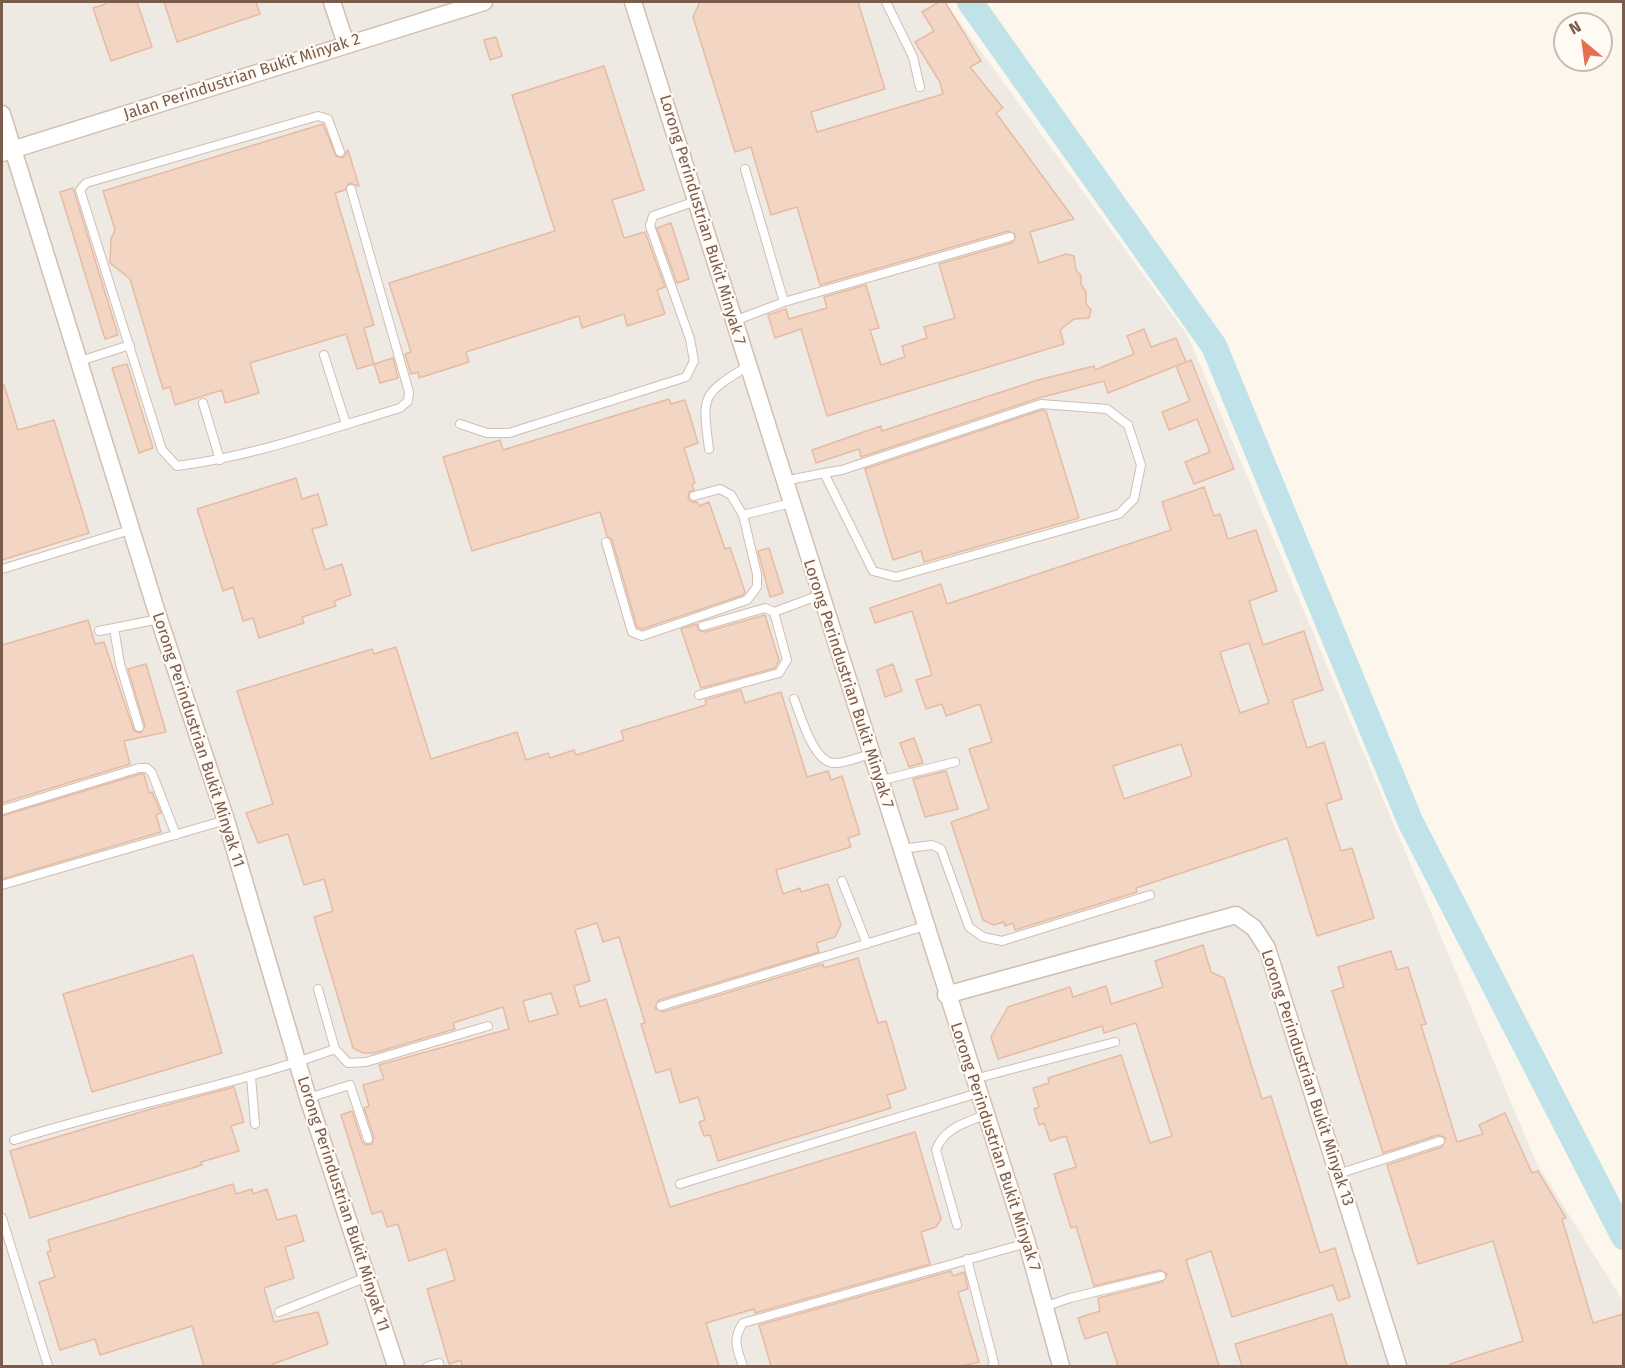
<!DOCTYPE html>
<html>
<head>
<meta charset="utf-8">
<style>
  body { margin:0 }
  #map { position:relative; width:1625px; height:1368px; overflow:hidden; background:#fdf6ec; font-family:"Fira Sans",sans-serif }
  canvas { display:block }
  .frame { position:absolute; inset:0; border:3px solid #7a5c4d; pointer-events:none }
  .north { position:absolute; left:1553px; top:12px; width:60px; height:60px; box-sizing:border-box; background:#fffaf3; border:2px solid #cabbb1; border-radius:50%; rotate:331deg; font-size:16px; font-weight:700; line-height:24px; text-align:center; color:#7a5c4d }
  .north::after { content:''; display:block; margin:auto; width:21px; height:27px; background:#e76f51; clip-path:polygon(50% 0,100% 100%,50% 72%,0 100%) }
</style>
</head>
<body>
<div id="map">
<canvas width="1625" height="1368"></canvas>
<div class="frame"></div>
<div class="north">N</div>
</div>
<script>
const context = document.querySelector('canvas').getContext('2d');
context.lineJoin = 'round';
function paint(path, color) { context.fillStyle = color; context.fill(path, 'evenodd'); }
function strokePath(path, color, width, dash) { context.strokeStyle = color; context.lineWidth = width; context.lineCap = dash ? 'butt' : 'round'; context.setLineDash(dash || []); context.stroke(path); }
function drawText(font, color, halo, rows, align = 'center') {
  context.font = font + ' "Fira Sans",sans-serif'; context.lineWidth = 4.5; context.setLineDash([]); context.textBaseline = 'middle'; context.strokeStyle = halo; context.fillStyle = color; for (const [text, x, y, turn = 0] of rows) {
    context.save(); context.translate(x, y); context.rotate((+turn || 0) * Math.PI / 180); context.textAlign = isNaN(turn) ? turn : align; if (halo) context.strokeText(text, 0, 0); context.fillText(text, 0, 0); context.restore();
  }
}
paint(new Path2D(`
  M2,2H945L1188,336L1536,1162L1623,1301V1366H2Z`), '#efe9e4');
strokePath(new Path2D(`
  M970,2L1214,346L1410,821L1624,1237`), '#bfe3e8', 26);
const building = new Path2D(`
  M105,2H137L152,47L111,61L93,8L106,4Z
  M164,2H256L260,14L177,42Z
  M700,2H858L885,89L811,112L817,132L943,94L940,82L915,42L934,31L922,12L939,2H945L981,61L970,67L1003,108L996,113L1074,219L1030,232L1039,263L1066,254L1074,256L1076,270L1081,276V284L1086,292V304L1091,310L1089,318L1074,319L1060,330L1064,344L827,416L801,329L775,338L768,315L786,309L789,319L827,308L824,297L866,285L879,328L870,330L881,365L905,357L902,346L927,338L924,327L955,318L939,264L1012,243L1016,235L1008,231L820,285L797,207L771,215L751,147L735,152L693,17Z
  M496,37L502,56L490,60L484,40Z
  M604,66L644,190L612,200L624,238L645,232L665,287L657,290L665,314L627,326L624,314L582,328L579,316L466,352L469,362L419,378L418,372L411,374L405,354L411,352L389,283L555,231L512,95Z
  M323,124L336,156L343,158L348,150L359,186L349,183L345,190L335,193L374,325L364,328L374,364L357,369L346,334L250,363L259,393L225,403L222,390L175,405L170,387L163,389L130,279L110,263L111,239L115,230L103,191Z
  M73,188L118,335L105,339L60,192Z
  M671,223L689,279L677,283L657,228Z
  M1144,329L1151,347L1176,338L1186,362L1108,393L1104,381L1039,398L861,457L859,449L816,463L812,450L881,426L882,431L1038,380L1094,366L1095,370L1134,354L1127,336Z
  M393,358L398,378L380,383L374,364Z
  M1191,360L1234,469L1194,484L1185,462L1210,452L1197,419L1169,430L1162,412L1190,401L1176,366Z
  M127,364L153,448L139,453L112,368Z
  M2,385H4L18,430L54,420L89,533L2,560Z
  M669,399L671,404L685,400L698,443L684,448L695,483L692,484L694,490L689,492L688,498L692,502H697L699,506L709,502L725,549L730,547L745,592L743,595L642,629L637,627L612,540L607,536L600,512L472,551L443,457L500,440L503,450Z
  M1042,410L1046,411L1079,518L924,562L921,551L893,560L865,469Z
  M296,478L302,499L318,494L327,525L312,529L325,570L342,564L351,595L334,601L336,606L302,617L304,623L259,638L253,618L243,621L233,587L223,591L197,509Z
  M1204,487L1214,516L1220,514L1228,539L1256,530L1277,591L1249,601L1263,645L1304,631L1323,690L1292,700L1307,748L1324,742L1342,799L1326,804L1341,851L1352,848L1374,918L1317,936L1287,838L1136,888L1137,892L1015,930L1013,923L1005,926L1004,922L994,925L983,920L951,822L989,809L969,749L992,742L980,704L946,716L942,704L926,709L916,680L932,675L912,611L875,623L870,608L941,584L947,604L1171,530L1162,502ZM1249,643L1269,703L1240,713L1220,652ZM1181,744L1192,776L1124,799L1113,766Z
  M769,548L783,593L770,597L758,551Z
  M765,615L779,660L775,668L701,688L681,629L697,624L698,630L705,632Z
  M88,620L95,644L104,642L134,731L141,733L145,726L128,669L146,664L166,732L124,741L130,764L2,803V645Z
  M396,647L431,759L517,732L526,760L548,753L550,758L574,750L576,755L624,740L621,731L706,705L705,700L741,690L745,703L781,692L807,777L828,771L831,780L842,776L860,834L848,838L851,847L776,870L783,894L800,888L801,892L828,884L841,925L835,937L816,943L819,952L659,1000L655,1008L663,1012L823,964L824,968L858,958L878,1023L886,1021L906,1089L887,1095L891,1108L718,1161L710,1135L704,1136L699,1122L705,1120L698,1097L680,1103L670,1069L656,1073L641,1024L645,1023L619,937L603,942L597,923L575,930L590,981L574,986L580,1007L606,999L670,1207L915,1132L941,1219L936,1227L921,1232L930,1264L755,1313L754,1309L706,1323L719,1366H462L461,1360L449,1364L427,1289L455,1280L446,1249L409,1261L398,1224L387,1227L382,1211L372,1214L341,1115L352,1111L362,1142L366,1145L372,1144L374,1137L364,1108L369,1106L363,1085L384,1079L379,1065L509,1029L503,1007L453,1023L455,1029L374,1053H363L353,1048L314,917L333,911L324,879L304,885L288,834L258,843L246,813L273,804L237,691L372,649L374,654ZM551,993L558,1014L529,1022L523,1001Z
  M893,664L902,691L885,697L877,670Z
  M914,738L923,763L909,767L900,743Z
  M946,771L958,809L925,817L913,779Z
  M140,774H144L149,793L152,792L161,813L156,815L161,832L2,879V816Z
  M1203,945L1211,972L1224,978L1262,1099L1271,1096L1320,1253L1335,1248L1350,1297L1338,1301L1333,1285L1232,1317L1211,1251L1186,1260L1219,1366H1118L1107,1332L1085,1339L1078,1318L1100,1311L1098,1298L1162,1282L1167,1274L1160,1270L1094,1286L1076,1226L1071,1228L1054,1174L1076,1167L1066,1136L1050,1141L1044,1123L1039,1125L1034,1109L1039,1107L1033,1088L1049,1083L1048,1078L1121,1055L1150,1143L1172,1136L1136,1023L1104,1033L1102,1026L998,1059L991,1037L1008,1007L1070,987L1073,997L1106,986L1111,1004L1163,987L1155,961Z
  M1391,951L1397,970L1408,967L1426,1024L1421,1025L1457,1142L1483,1134L1479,1125L1505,1113L1532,1173L1538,1171L1566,1218L1562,1219L1593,1323L1623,1314V1366H1451L1450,1364L1523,1341L1493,1241L1418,1264L1387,1165L1442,1147L1446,1138L1438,1135L1383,1153L1332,991L1344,987L1338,967Z
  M193,955L222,1053L92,1092L63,994Z
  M234,1087L244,1122L231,1126L239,1151L201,1162L202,1165L30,1218L10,1151L151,1109Z
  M233,1184L236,1194L252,1189L253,1194L267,1189L277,1220L296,1215L304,1241L285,1247L294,1278L264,1288L274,1322L318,1312L328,1344L273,1364L274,1366H204L192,1326L100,1355L95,1339L60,1350L39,1282L55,1277L47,1252L51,1251L48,1240Z
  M951,1271L953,1276L964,1272L968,1289L958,1292L979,1362L962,1366H771L759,1325Z
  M1332,1314L1347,1366H1242L1235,1344Z`);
paint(building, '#f3d5c3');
strokePath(building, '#e6bba3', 1.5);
const service = new Path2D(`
  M886,2L913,57L920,87
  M340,152L328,119L318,116L86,183L80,190L162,450L177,466C254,456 326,430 400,408L408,401L409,392L351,189
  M745,169L784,302
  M734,321L784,302L1010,237
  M324,355L346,424
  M80,361L130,345
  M203,403L220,460
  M1041,404L1107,409L1128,425L1141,465L1134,499L1119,514L896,577L873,571L824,473L842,470Z
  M460,424L487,433H509L686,377L694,361L690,339L650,226L653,216L696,201
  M709,449C702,395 701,395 748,366
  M784,481L824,473
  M694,496L720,489L731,495L743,515L791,503
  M606,542L632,632L642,636L747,600L757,587V574L743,515
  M2,569L130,530
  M703,626L765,608L774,612
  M114,628L120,664L139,727
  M99,631L159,619
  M699,695L779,673L787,660L774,612L820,595
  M794,699C801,716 813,761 833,763C844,764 859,757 870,754
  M879,781L955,762
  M2,810L139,768H147L152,773L176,835
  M901,849L932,845L941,849L969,927L983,937L1002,941L1150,895
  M842,881L867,944
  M2,885L226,820
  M318,989L335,1049L348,1063L366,1062L488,1026
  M661,1006L925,926
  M251,1077L255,1124
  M974,1079L1115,1042
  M308,1098L350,1085L368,1139
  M14,1140C120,1106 230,1087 335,1049
  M1338,1174L1440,1141
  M680,1184L978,1093
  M2,1218L48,1366
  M957,1225L936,1150C944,1128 965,1123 985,1115
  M967,1259L994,1363L992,1366
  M1044,1307L1070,1298L1161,1276
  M279,1312L367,1277
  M428,1366L439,1363
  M743,1366C737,1350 732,1339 743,1323L1027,1243`);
const minor = new Path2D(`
  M332,2L346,44
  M633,2L1027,1243L1061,1366
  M2,114L159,619L226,820L308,1098L396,1366
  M2,153L484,2
  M946,995L1236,915L1254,928L1267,948L1398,1366`);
strokePath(service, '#d1beb0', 10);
strokePath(minor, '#d1beb0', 19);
strokePath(service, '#fff', 8);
strokePath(minor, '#fff', 16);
drawText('16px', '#7a5c4d', '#fffaf3', [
  ["Jalan Perindustrian Bukit Minyak 2",242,77,-18],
  ["Lorong Perindustrian Bukit Minyak 7",702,220,73],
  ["Lorong Perindustrian Bukit Minyak 7",848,684,72],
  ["Lorong Perindustrian Bukit Minyak 11",198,740,72],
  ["Lorong Perindustrian Bukit Minyak 13",1307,1078,72],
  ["Lorong Perindustrian Bukit Minyak 7",995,1147,72],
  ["Lorong Perindustrian Bukit Minyak 11",343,1204,72]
]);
</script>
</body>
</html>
